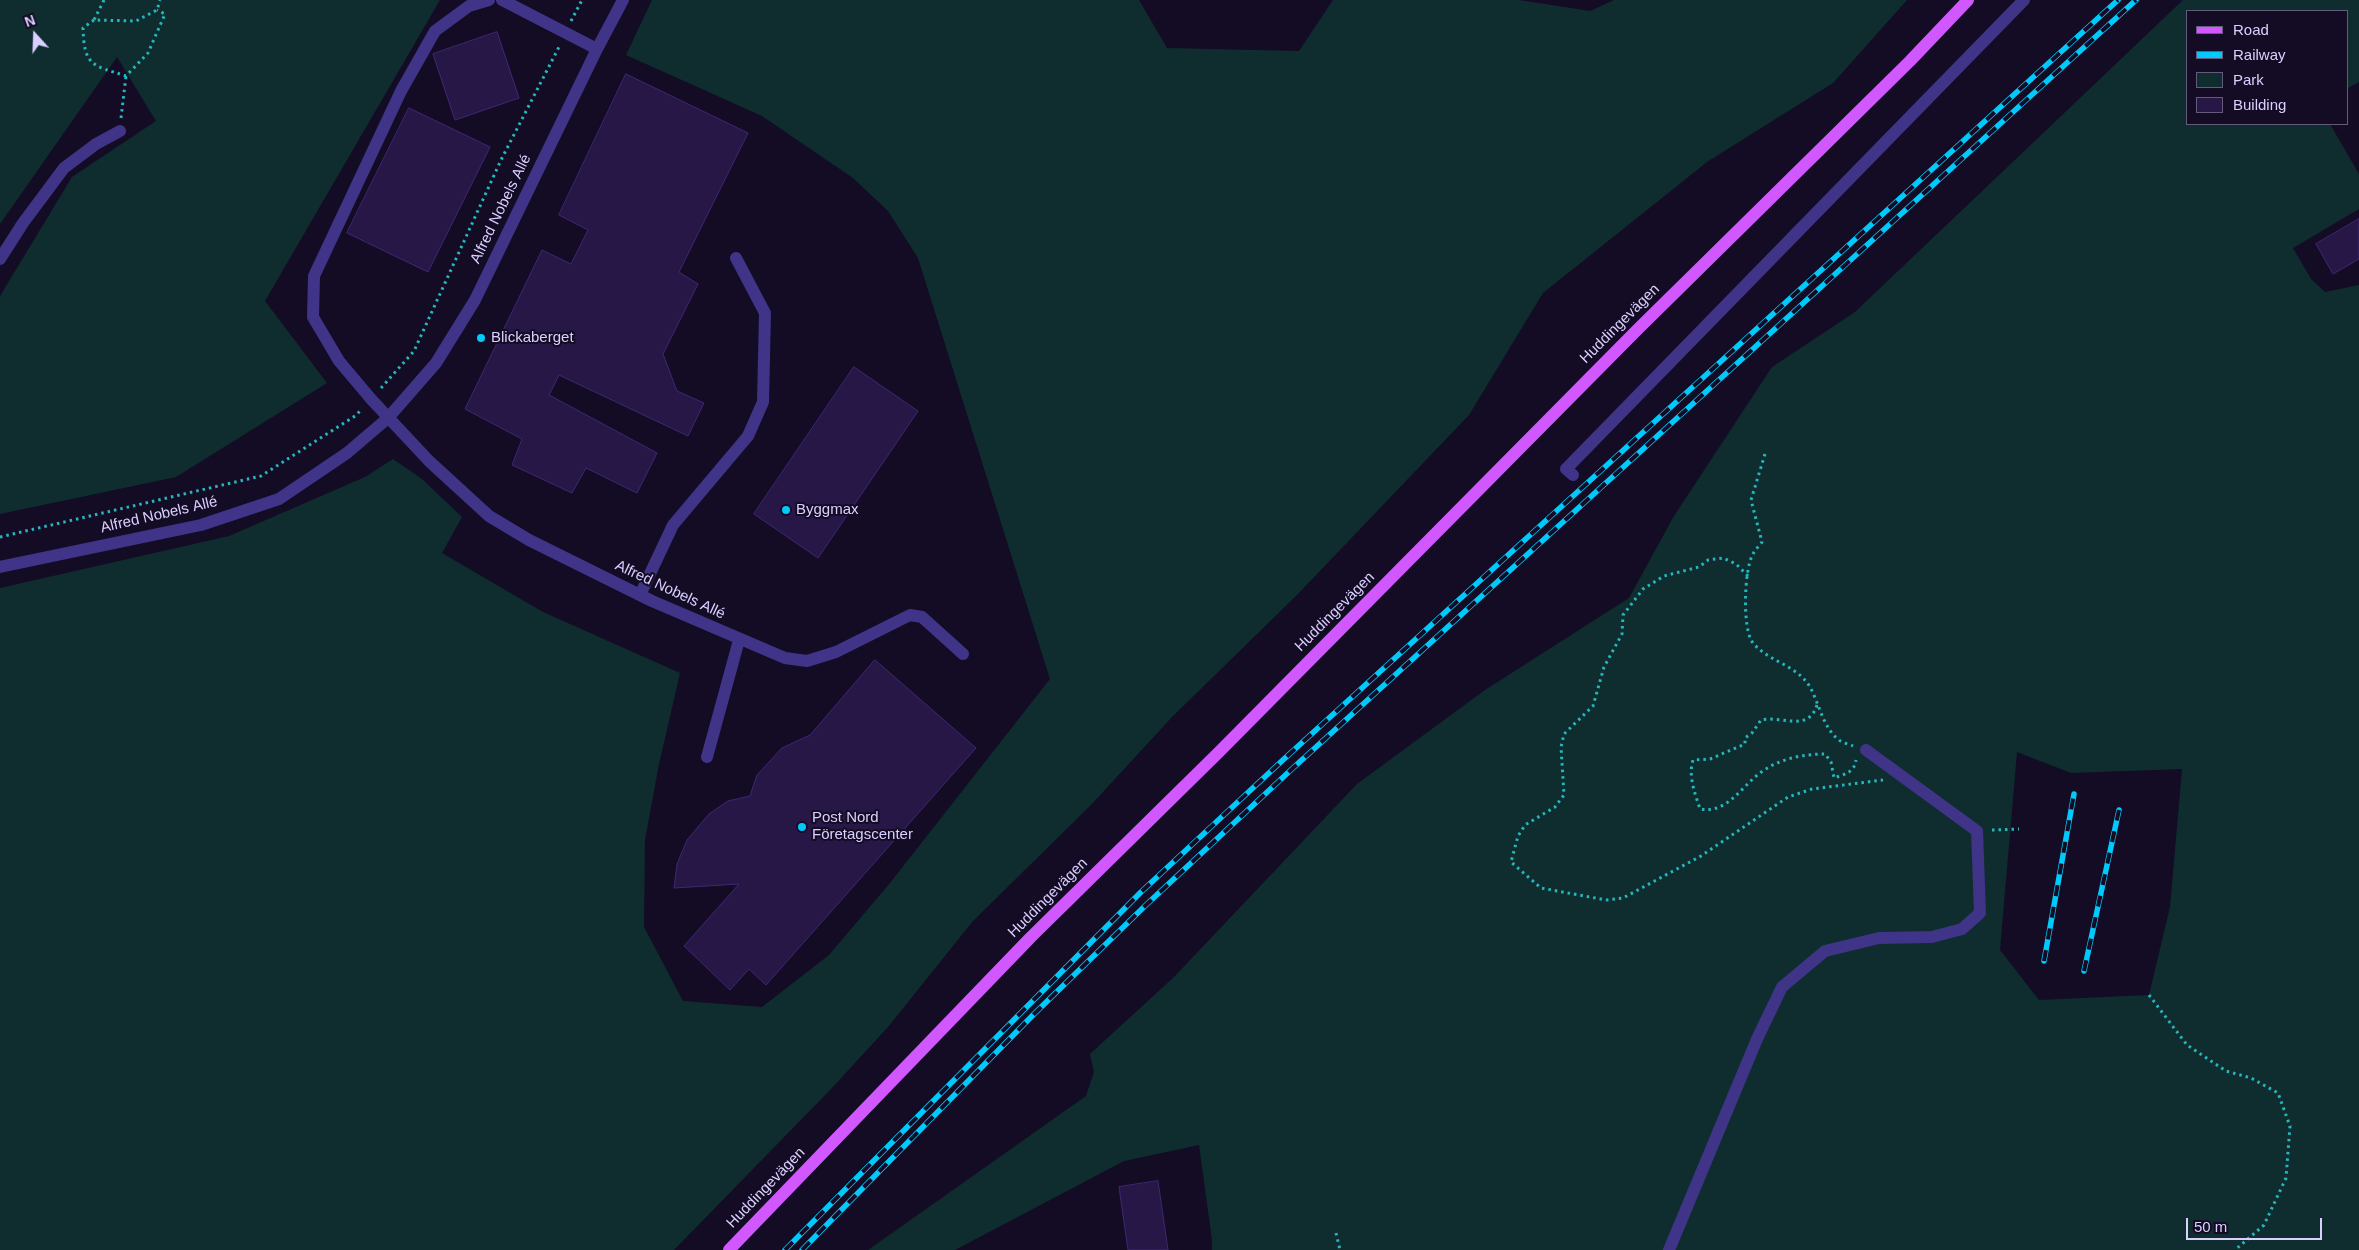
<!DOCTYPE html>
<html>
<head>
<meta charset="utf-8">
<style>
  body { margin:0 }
  #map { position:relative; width:2359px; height:1250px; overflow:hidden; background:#130c24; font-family:Helvetica,sans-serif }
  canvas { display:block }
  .legend { position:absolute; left:2186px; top:10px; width:162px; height:115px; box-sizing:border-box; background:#130c24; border:1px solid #635a7c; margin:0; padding:6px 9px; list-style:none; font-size:15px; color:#dad0ff }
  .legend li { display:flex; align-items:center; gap:10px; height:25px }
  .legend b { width:25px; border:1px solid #635a7c }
  .north { position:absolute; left:10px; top:10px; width:50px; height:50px; -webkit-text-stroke:4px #130c24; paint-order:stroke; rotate:340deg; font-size:14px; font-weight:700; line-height:20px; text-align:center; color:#dad0ff }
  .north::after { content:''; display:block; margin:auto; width:18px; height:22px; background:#dad0ff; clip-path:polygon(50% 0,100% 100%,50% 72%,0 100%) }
  .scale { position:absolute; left:2186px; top:1218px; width:136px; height:22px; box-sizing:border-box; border:2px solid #dad0ff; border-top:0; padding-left:6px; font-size:15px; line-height:18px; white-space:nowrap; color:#dad0ff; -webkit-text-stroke:4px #130c24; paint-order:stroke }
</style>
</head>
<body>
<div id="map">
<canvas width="2359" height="1250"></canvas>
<ul class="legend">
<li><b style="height:6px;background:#d157ff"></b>Road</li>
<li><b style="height:6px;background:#00c9fb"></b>Railway</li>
<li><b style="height:14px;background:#0f2d2f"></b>Park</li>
<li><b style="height:14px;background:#261747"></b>Building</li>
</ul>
<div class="north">N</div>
<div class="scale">50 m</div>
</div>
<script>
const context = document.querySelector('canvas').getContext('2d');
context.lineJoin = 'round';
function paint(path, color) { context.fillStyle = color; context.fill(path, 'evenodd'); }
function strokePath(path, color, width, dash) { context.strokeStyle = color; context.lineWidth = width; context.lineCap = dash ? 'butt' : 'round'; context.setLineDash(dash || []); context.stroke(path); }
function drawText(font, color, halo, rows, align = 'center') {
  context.font = font + ' Helvetica,sans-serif'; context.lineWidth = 4; context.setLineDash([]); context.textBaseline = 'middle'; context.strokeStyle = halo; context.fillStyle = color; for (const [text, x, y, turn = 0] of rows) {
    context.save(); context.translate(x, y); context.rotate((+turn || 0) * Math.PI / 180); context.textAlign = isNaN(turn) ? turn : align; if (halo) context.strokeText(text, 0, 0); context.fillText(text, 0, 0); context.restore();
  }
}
paint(new Path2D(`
  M0,0H440L265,301L327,383L176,477L0,514V296L72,177L156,121L117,57L0,224Z
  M652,0H1139L1167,48L1299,51L1333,0H1519L1590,11L1614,0H1907L1833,83L1707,162L1543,293L1469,415L1297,595L1172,717L1091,805L973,921L888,1027L831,1089L674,1250H0V588L229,536L365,477L393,459L422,479L462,517L442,553L543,612L680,673L659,764L645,840L644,927L683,1001L762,1007L829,955L890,883L1050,679L918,258L888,211L853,178L762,116L626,55Z
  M2183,0H2359V82L2348,88V11H2188V124H2330L2359,174V209L2293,248L2311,279L2325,292L2359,285V1250H1212V1240L1199,1145L1124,1161L955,1250H868L1086,1096L1094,1072L1090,1054L1174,977L1357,784L1485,690L1629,598L1674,516L1772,367L1855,312ZM2017,752L2071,773L2182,769L2170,907L2149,995L2039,1000L2000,950Z`), '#0f2d2f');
const building = new Path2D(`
  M497,32L519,98L455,120L433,54Z
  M626,74L748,133L679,272L698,284L663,354L677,391L704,403L688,436L559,375L549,395L657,453L637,493L586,468L572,493L512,465L522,439L465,409L542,250L571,264L588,230L559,215Z
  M409,108L490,147L428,272L347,233Z
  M2359,219V259L2333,274L2316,244Z
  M854,367L918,411L818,558L754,514Z
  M875,660L976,748L766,985L749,969L730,990L684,946L739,884L674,888L677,864L687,840L709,814L728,801L750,796L757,775L782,748L810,735Z
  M1158,1181L1168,1250H1128L1119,1187Z`);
paint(building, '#261747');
strokePath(building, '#3e2874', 1);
strokePath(new Path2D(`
  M104,0L94,20L136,21L157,10L160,0
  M94,20L83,28C84,67 93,65 126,76L148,53L165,14L157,10
  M571,21L582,0
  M121,118L126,76
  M381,388L414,351L501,160L560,45
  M1765,454L1751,500L1762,542C1759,546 1755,550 1753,554C1744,569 1742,630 1753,643C1769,662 1797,665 1810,687C1819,703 1823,728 1839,740C1842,743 1849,744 1853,746
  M0,537L261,476L355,416L362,409
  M1748,576L1736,564L1723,558L1708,560L1699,567L1664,576L1643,589L1623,615L1622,634L1604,667L1593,706L1564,734L1561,747L1564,795L1555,807L1525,825L1518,836L1511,862L1541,888L1606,900L1623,898L1701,856L1788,797L1812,789L1883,780
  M1817,705C1808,733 1782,715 1761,720L1752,733L1745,738V744L1710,759L1693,760C1688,777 1695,793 1700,809C1727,814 1741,787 1760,773C1778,759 1803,754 1825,754L1831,762L1834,778C1845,774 1854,773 1856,760
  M1992,830L2019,829
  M2149,995L2187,1045L2226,1071L2251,1078L2278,1093L2290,1126L2286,1178L2264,1225L2235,1250
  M1336,1233L1340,1250`), '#26b7bd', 3, [2.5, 4]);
strokePath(new Path2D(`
  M489,0L469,6L435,31L401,91L314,276L313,317L339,361L371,399L429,461L489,516L529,540L652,601L785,658L807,661L836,652L910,615L922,617L963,654
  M502,0L597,49
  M0,259L23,223L64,168L96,144L120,131
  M1573,475L1566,469L2024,0
  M0,567L201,525L279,499L347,453L388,418L436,363L475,300L597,49L623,0
  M640,595L673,525L748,436L763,402L765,313L736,258
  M707,757L739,640
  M1669,1250L1757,1039L1782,987L1825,951L1879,938L1932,937L1962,929L1980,913L1977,831L1866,750`), '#3f3487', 12);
strokePath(new Path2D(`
  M729,1250L1031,937L1219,752L1638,329L1910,61L1968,0`), '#d157ff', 12);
const rail = new Path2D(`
  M2044,961L2074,794
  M2084,971L2119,810
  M785,1250L1141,892L1284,759L2118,0
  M802,1250L1034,1014L1147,904L1293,768L2136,0`);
strokePath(rail, '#00c9fb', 5.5);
strokePath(rail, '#130c24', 4, [11]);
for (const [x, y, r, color] of [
  [481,338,5,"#00c9fb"],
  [786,510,5,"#00c9fb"],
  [802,827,5,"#00c9fb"]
]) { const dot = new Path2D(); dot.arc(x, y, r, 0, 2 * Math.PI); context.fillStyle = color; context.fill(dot); strokePath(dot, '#130c24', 2); }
drawText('15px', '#dad0ff', '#130c24', [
  ["Alfred Nobels Allé",501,209,-64],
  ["Huddingevägen",1620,324,-45],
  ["Alfred Nobels Allé",159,515,-13],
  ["Alfred Nobels Allé",670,590,25],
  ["Huddingevägen",1335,612,-45],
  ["Huddingevägen",1048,898,-45],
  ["Huddingevägen",766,1188,-46]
]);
drawText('15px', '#dad0ff', '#130c24', [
  ["Blickaberget",491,338],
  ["Byggmax",796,510],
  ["Post Nord",812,818],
  ["Företagscenter",812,835]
], 'left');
</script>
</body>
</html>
